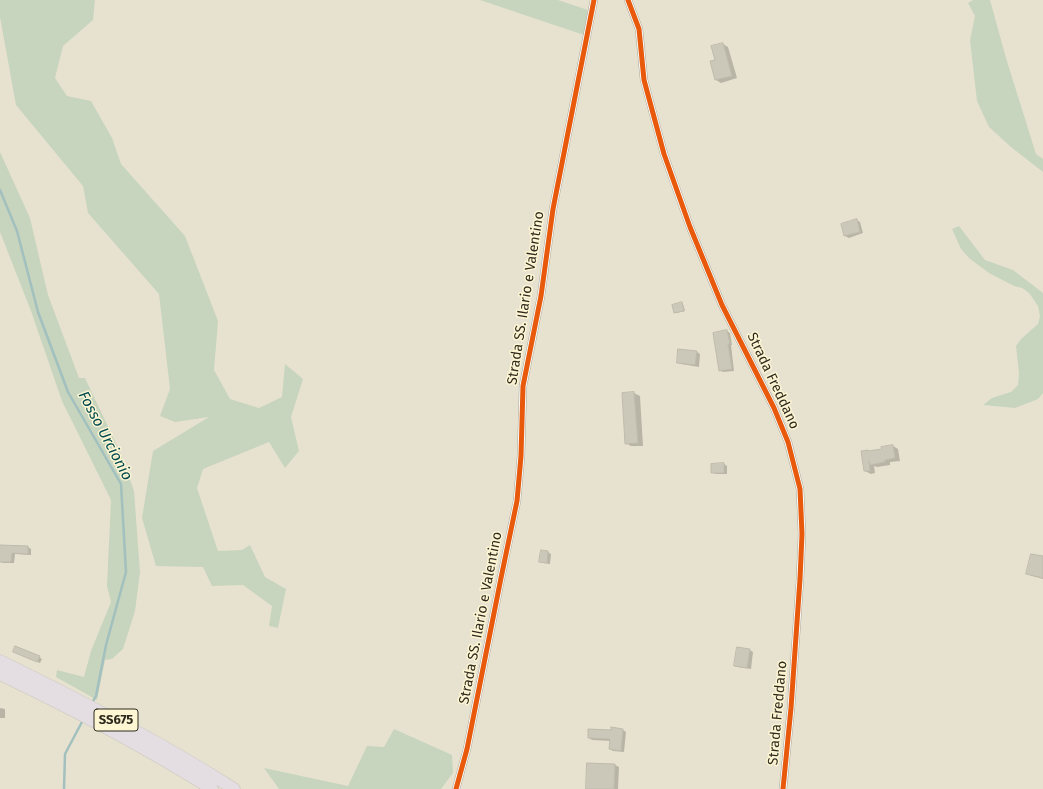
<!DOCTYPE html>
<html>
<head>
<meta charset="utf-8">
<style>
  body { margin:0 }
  canvas { display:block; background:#e7e2d0 }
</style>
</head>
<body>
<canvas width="1043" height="789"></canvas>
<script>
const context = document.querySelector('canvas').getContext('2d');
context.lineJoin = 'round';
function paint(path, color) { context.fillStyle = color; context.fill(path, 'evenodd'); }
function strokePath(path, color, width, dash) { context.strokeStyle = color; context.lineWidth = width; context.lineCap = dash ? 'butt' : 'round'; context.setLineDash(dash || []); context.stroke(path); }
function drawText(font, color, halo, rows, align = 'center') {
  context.font = font + ' "Fira Sans",sans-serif'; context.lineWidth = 3; context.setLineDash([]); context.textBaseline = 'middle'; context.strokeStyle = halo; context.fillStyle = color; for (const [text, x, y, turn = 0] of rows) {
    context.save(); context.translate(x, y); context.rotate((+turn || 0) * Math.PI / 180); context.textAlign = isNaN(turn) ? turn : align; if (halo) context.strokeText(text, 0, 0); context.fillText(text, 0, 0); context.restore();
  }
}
paint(new Path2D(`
  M0,0H95L93,20L63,46L55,78L67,96L91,101L112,138L121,164L185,236L218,321L214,370L230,399L259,408L282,397L285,364L303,379L291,417L299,451L285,468L269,442L203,469L197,488L218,551L242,550L250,545L265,577L286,589L278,628L269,626L272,606L243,585L212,586L203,567L156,566L142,518L153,451L209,417L175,422L160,416L170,389L159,294L88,213L83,186L16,105L0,17Z
  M480,0H558L588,10L584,35Z
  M973,0H990L1006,58L1036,154L1043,159V172L1011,147L989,127L977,101L970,40L975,16L968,3Z
  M0,152L30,218L48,295L79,378H85L120,452L134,491L140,572L135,611L123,649L112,659L105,660L97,700L56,677L57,670L84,677L91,651L111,602L107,586L111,500L62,401L31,311L0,232Z
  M959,226L985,260L1013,270L1043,293V393L1038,399L1015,408L983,405L992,398L1011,392L1018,385L1019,373L1016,346L1021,339L1038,324L1040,316L1038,306L1029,293L1022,288L1014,286L989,273L969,258L961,249L952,229Z
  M394,729L452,755L453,773L441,789H279L264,768L348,786L367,746L384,747Z`), '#c7d4be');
paint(new Path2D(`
  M723,44L728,47L737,78L721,83L716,80V60Z
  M857,220L860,222L863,233L849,238L845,236Z
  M682,303L683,304L685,311L676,313L675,312Z
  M727,331L730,333L732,345H731L734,371L723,372L719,370Z
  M697,352L700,354L699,367L681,364L678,362Z
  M634,393L640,396L643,446H631L626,443L623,394Z
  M893,446L898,449L900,461L890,462V465L877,467L874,466L875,473L871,474L865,471L867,451L870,452L883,450Z
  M724,464L727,466V474H716L712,472Z
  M1,546L28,547L31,549V555L15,554L14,563H3L0,561Z
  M548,552L551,554L550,564L543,563L540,561Z
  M1043,558V579L1032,576L1027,573Z
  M738,648L750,650L753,652L751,669L738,667L735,665Z
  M17,653L39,657L42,659L40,663Z
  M0,708L5,709V718H0Z
  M623,730L626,732L624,752L613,751L610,749L611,741L592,740L589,738L612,731Z
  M615,765L619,767L618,789H587Z`), '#0003');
strokePath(new Path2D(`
  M0,190L17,231L38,312L68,392L121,484L126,572L106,645L96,696L92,703
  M64,789L65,754L83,720`), '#a1c0be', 2.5);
const building = new Path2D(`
  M723,43L732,76L715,80L710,61L715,60L711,46Z
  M857,219L860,232L844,236L841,224Z
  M682,302L684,311L674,313L672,305Z
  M727,330L730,344H728L732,369L719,371L713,333Z
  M678,349L697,351L695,365L677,363Z
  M634,392L638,443L625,444L622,393Z
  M893,445L895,458L885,460V462L870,465L869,461L870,471H864L861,451L868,450V451L882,449L881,447Z
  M724,463V473H711V464Z
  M0,545L28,546V554L12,553L11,562H0Z
  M541,550L548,551L547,563L539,562Z
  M1031,554L1043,556V578L1026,574Z
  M15,646L40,656L37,662L13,652Z
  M737,647L750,649L747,668L734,666Z
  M611,727L623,729L621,751L609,749L610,739L588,738V729L611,730Z
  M587,763L615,764L614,789H586Z`);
paint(building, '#ccc8b9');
strokePath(building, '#bfbbac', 1);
const minor = new Path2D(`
  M628,0L639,29L644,80L664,154L690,227L722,305L774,408L788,442L800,489L802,534L800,579L791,708L783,789
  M456,789L467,749L501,578L517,501L521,456L523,386L541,296L553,209L594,0`);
const trunk = new Path2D(`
  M0,661C80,700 159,741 234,789
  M0,674C73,709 144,746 212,789`);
strokePath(minor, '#aaa799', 8);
strokePath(trunk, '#c4c2b9', 13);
strokePath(minor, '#fbfbf8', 7);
strokePath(trunk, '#e4dee2', 12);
strokePath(new Path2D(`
  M628,0L639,29L644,80L664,154L690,227L722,305L774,408L788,442L800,489L802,534L800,579L791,708L783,789
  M456,789L467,749L501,578L517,501L521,456L523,386L541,296L553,209L594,0`), '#e8590c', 5);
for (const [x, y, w] of [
  [116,720,44]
]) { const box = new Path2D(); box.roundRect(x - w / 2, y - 11, w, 22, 3); context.fillStyle = '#fef5d3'; context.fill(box); strokePath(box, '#2d2a1d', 1); }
drawText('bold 13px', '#2d2a1d', null, [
  ["SS675",116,720]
]);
drawText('14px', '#2d2a1d', '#fef5d3', [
  ["Strada SS. Ilario e Valentino",526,298,-81],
  ["Strada Freddano",773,381,65],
  ["Strada SS. Ilario e Valentino",481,618,-79],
  ["Strada Freddano",778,713,-85]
]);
drawText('italic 15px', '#004b50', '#fef5d3', [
  ["Fosso Urcionio",105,436,62]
]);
</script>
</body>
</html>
